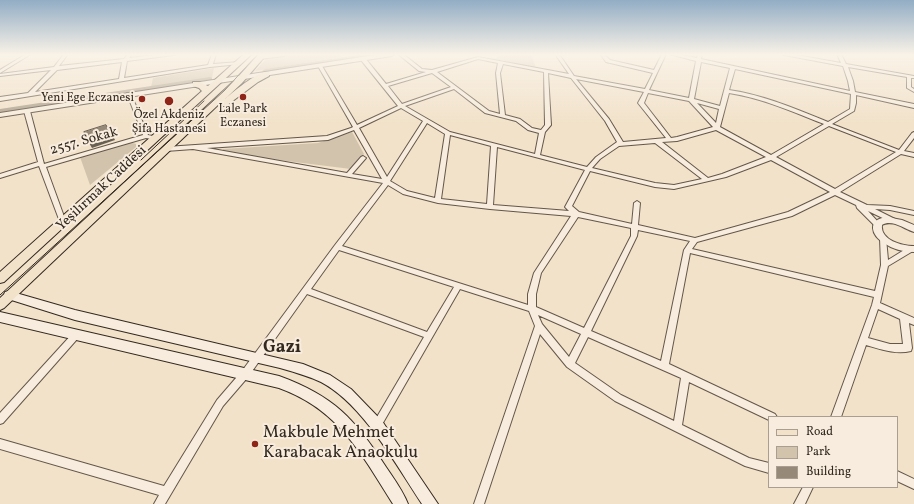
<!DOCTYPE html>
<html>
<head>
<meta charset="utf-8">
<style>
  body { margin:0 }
  #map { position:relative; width:914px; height:504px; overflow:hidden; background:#f2e2ca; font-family:Vollkorn,serif }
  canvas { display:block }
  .legend { position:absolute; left:768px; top:416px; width:130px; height:72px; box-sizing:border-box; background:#f7ecdd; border:1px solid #a99e91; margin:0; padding:5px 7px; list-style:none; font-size:12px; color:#33291f }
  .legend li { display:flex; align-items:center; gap:8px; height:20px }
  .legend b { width:20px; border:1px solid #a99e91 }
</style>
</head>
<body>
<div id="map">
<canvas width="914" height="504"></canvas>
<ul class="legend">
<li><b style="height:5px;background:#f2e2ca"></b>Road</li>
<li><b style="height:11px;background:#d2c3ad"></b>Park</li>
<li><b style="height:11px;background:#968978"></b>Building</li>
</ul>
</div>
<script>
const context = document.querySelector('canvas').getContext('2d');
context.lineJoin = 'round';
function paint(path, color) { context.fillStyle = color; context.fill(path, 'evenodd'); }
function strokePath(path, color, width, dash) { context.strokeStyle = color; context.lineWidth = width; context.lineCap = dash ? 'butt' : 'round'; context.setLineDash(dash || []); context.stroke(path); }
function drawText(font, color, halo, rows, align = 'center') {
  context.font = font + ' Vollkorn,serif'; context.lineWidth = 4; context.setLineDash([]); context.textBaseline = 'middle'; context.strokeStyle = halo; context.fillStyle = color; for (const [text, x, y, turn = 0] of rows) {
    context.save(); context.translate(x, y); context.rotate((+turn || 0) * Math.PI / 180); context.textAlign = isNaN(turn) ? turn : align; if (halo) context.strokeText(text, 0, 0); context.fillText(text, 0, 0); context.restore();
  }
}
paint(new Path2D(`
  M298,54H339L341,57L255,71L266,59Z
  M501,54H531L536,68L496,59Z
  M214,68L212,78L151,87L153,78Z
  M352,132L364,154L351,169L222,153L223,149L318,143Z
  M129,142L136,144V147L90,185L80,157Z`), '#d2c3ad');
paint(new Path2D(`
  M363,54H375L372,56L265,73L262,71L265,69Z
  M210,77L212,78V80L0,113V109Z`), '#b1a390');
const minor = new Path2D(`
  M26,54H31L0,73V70Z
  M64,54H68L59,66L124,59L128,54H132L129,58L163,54H176L174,55L127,61L124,78L208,65L212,54H216L213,64L239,62L241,63L239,64L210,67L0,101V97L28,93L51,70L0,76V74L54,67ZM122,62L119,79L35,92L57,70Z
  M398,54H403L422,69L432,70L478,57L569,74L555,54H559L574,76L645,89L653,73L606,62L600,54H604L610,60L654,70L662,54H666L649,90L689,98L696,61L669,54H677L697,58L698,54H702L701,59L850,91L848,81L843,66L784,55L782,54H791L841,63L837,54H841L846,64L914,76V78H911V87L914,89V92L907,88V77L848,67L853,81L855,92L914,104V108L856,95V103L854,111L832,124L899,150L912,133L914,132V138L904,151L914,153V157L901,154L840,192L867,205L890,206L914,211V215L890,210L875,209L895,219L896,221L895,223H893L868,211L880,224L877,226H875L857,208L856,205L835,195L792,216L697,242L692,249L875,291L881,265L880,238L881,236H883L886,238L888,260L909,247H913V251L888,266L880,303L914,318V325L909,323L912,348L911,351C896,355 880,349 866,345L841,417H831L872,305L874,297L690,253L669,364L775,414L777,417H769V420L689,382L682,425L749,458L769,463V473L745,466L615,401L567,367L540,334L484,504H474L535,326L529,311L460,289L380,428L377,429L374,428L372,425L374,422L424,337L307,294L248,377L223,406L165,504H154L159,495L0,449V439L164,486L217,400L242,371L335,245L383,183L193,149L166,151L163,149L166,147L327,136L351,128L353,127L318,66L320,65L322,66L357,125L398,106L361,60V58H365L386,84L426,72L419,71ZM478,59L498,63L496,73L500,114L489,111L437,72ZM701,62L730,68L720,106L694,99ZM503,64L544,72L545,125L541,130L532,128L520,119L505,115L500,73ZM735,69L851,94L850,109L828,122C796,109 764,95 729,90ZM432,73L451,87L402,104L388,86ZM548,73L571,78L605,121L617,142L596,157L587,167L540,155L545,132L551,125ZM576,79L644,92L638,103L666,138L623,142L609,119ZM454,89L485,113L516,121L528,130L539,133L535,154L450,132L405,106ZM648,93L689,101L713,127L677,137L671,138L644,103ZM729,93C762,98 793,112 824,124L771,155L720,127ZM697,103L719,109L716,123ZM401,108L423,121L387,177L359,128ZM427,123L445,134L435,198L407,191L390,181ZM829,126L896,152L835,189L776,157ZM354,130L382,179L352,174L366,158L363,156L361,157L347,173L207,148L328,140ZM716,130L766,157L722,174L708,178L662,142L677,141ZM450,135L491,146L487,204L441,199ZM655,143L702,179L674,185L655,183L592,168L600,159L619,146ZM497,147L585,170L565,207L569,211L493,205ZM771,160L830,192L788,212L695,238L638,225L640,203L637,201L634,203L632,224L579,212L572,206L590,171L655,187L674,189L726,177ZM388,185L403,194L438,203L490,209L571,216L534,273L528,294V305L342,246ZM578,217L631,228V236L584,328L536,307V294L541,273ZM638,230L690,241L684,250L661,361L591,331L637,236ZM339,250L454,287L427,332L311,289ZM878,309L900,319L903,344H890L868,338ZM538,315L581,334L569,357L542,324ZM588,337L681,378L674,421L621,395L575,363Z
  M127,93L131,94L148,135L158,137L159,138L156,140L146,138L46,167L66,222L65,224H61L60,222L39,166L0,178V174L38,162L24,111L25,110H29L30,111L44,164L143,135L127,94Z
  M76,332L79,333L80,335L79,337L3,423L0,424V413L73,333Z
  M897,471L914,479V489L897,481Z
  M803,487H813L805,504H794Z`);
const tertiary = new Path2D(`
  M270,54H287L284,56L259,59L256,57Z
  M381,54H395L392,56L0,117V113Z
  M886,217L902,220L914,225V232C904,229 892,219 882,225C880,240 902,246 914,246V252C904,252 892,249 884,243C871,235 867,220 886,217Z`);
const secondary = new Path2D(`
  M9,291L75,310L303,364L330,375L351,389L382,421L438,504H422C396,465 363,404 321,382C308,376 294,372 280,368L75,320L5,298L4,295L5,292Z
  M0,312L279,376C334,396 355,419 386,467C394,479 403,491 408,504H393C361,453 338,409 279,388L0,322Z`);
const primary = new Path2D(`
  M244,54H252L4,282L0,283V272L202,91L199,88L193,86V82H199L208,86Z
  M259,54H267L242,83L224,100C233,92 257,71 269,72V76L258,82L226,106H223L219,104L4,308L0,310V298L236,79Z`);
strokePath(minor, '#63574a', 2);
strokePath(tertiary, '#63574a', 2);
strokePath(secondary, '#33291f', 2);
strokePath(primary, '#33291f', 2);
paint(minor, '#f7ecdd');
paint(tertiary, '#f7ecdd');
paint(secondary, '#f7ecdd');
paint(primary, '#f2e2ca');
strokePath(new Path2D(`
  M141,160L204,101
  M0,295L225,90L258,54`), '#33291f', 1);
paint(new Path2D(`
  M113,136L115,140L92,148L89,143Z`), '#696054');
const building = new Path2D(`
  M106,125L113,136L89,143L84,132Z`);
paint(building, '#968978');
strokePath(building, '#696054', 1);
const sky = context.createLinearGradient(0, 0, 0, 124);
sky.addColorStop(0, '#92adc5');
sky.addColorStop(0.44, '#f9f2e7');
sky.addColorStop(1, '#f9f2e700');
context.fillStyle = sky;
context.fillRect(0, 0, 914, 124);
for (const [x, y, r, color] of [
  [243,97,4,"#8f2418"],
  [142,99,4,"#8f2418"],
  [169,101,5,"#8f2418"],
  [255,444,4,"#8f2418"]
]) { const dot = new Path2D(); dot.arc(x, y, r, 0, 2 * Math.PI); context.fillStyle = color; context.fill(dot); strokePath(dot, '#f7ecdd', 1.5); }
drawText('12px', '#33291f', '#f7ecdd', [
  ["Yeni Ege Eczanesi",134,99,"right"],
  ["Lale Park",243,110],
  ["Eczanesi",243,124],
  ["Özel Akdeniz",169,116],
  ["Şifa Hastanesi",169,130]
]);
drawText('14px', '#33291f', '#f7ecdd', [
  ["2557. Sokak",84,142,-16],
  ["Yeşilırmak Caddesi",102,189,-43]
]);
drawText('17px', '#33291f', '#f7ecdd', [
  ["Makbule Mehmet",263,434],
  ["Karabacak Anaokulu",263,454]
], 'left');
drawText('bold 18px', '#33291f', '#f7ecdd', [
  ["Gazi",282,349]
]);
</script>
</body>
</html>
